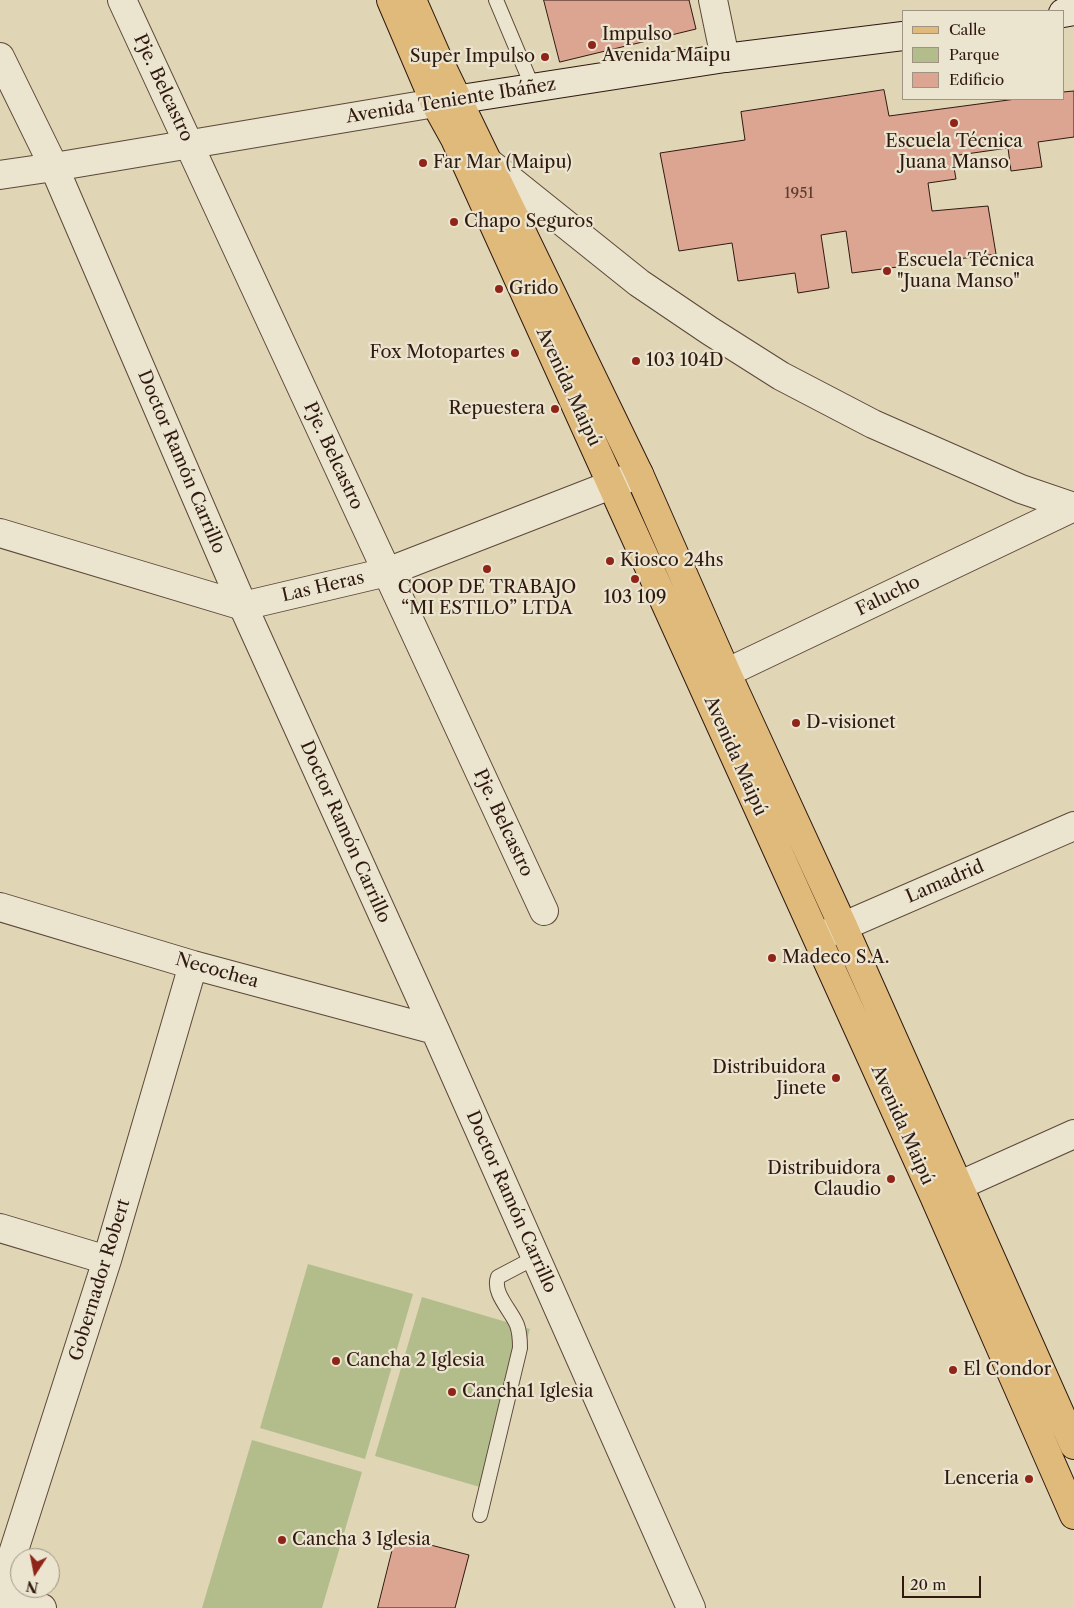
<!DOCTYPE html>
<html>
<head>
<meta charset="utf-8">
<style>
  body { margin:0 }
  #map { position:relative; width:1074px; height:1608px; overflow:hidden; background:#e0d5b5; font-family:"Libre Caslon Text",serif }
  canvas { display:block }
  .legend { position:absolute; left:902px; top:10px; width:162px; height:90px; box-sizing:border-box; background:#ebe4cf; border:1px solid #a09383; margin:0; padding:6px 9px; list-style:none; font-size:15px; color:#301910 }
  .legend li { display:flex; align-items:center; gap:10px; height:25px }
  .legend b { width:25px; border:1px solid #a09383 }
  .north { position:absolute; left:10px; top:1548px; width:50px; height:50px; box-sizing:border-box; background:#ebe4cf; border:1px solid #a09383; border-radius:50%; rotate:191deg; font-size:14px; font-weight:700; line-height:20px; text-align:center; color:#301910 }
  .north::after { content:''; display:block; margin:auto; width:18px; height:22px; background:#8f2418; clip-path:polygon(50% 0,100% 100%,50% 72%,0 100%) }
  .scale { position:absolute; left:902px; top:1576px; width:79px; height:22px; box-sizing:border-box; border:2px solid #301910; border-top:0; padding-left:6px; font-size:15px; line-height:18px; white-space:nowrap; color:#301910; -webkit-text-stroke:4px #ebe4cf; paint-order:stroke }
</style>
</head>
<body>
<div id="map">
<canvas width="1074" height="1608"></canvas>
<ul class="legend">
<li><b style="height:6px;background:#e0ba7a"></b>Calle</li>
<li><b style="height:14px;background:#b3bd8c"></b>Parque</li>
<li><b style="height:14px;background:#dba592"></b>Edificio</li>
</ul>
<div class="north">N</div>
<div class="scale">20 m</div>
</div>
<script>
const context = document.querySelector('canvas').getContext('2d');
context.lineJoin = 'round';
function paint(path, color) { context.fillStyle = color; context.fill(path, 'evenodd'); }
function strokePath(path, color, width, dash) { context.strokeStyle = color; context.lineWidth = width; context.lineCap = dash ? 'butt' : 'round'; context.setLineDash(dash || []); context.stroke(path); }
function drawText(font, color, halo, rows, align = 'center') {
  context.font = font + ' "Libre Caslon Text",serif'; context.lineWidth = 4.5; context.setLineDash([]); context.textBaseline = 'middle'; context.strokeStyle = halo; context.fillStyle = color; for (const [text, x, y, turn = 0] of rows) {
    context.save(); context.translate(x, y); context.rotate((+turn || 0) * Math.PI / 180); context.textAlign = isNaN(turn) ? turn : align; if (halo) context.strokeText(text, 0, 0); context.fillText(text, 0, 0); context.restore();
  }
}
paint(new Path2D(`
  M308,1264L413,1294L365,1459L260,1428Z
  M422,1297L530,1329L483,1488L375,1456Z
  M252,1440L362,1472L322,1608H202Z`), '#b3bd8c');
const building = new Path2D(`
  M544,0H689L696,29L560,62Z
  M884,90L889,116L1016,99H1063V92L1074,91V137L1038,142L1042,167L1011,171L1008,148L952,156L956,179L928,183L932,211L988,206L996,254L852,273L846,231L821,235L829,288L798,293L795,273L738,281L732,243L679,251L660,153L745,140L741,112Z
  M396,1536L469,1555L455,1608H378Z`);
paint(building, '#dba592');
strokePath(building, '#301910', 1);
const service = new Path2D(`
  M496,0L533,88
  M480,1515L520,1348C520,1340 520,1333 517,1325C511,1310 492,1293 498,1277L536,1257`);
const minor = new Path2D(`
  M122,0L544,911
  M713,0L725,58
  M0,57L54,167L243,606L435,1030L691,1608
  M705,683L1074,507
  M0,907L193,965L435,1030
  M821,936L1074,826
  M936,1196L1074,1134
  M0,1228L107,1260
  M0,1594L107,1260L193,965
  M0,1594L42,1608`);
const tertiary = new Path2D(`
  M483,158L639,283L710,331L781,376L873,424L1021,489L1074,507
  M0,175L54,167L435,103L449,121
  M0,533L243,606L387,572L639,474`);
const secondary = new Path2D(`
  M1063,13L1074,11
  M435,103L725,58L903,36`);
const primary = new Path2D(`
  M391,0L435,103L455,139L934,1196L1074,1515
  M412,0L437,57L639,474L727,674L843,926L1074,1445`);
strokePath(service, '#5c4839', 16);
strokePath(minor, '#5c4839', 30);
strokePath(tertiary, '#5c4839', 30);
strokePath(secondary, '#301910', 30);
strokePath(primary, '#301910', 30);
strokePath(service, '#ebe4cf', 14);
strokePath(minor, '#ebe4cf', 28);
strokePath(tertiary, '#ebe4cf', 28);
strokePath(secondary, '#ebe4cf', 28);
strokePath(primary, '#e0ba7a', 28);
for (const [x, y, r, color] of [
  [592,45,5,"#8f2418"],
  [545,57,5,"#8f2418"],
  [954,123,5,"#8f2418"],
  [423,163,5,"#8f2418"],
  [454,222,5,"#8f2418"],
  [887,271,5,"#8f2418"],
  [499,289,5,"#8f2418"],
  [515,353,5,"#8f2418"],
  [636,361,5,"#8f2418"],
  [555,409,5,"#8f2418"],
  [610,561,5,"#8f2418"],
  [487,569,5,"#8f2418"],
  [635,579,5,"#8f2418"],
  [796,723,5,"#8f2418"],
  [772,958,5,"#8f2418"],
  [836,1078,5,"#8f2418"],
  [891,1179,5,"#8f2418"],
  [336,1361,5,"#8f2418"],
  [953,1370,5,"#8f2418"],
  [452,1392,5,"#8f2418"],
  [1029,1479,5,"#8f2418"],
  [282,1540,5,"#8f2418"]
]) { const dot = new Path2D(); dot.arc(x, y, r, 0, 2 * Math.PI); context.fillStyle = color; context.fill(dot); strokePath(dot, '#ebe4cf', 2); }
drawText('15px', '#5b3c30', null, [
  ["1951",799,194]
]);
drawText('18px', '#301910', '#ebe4cf', [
  ["Impulso",602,35],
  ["Avenida Maipu",602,56],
  ["Super Impulso",535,57,"right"],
  ["Escuela Técnica",954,142,"center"],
  ["Juana Manso",954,163,"center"],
  ["Far Mar (Maipu)",433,163],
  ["Chapo Seguros",464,222],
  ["Escuela Técnica",897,261],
  ["\"Juana Manso\"",897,282],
  ["Grido",509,289],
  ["Fox Motopartes",505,353,"right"],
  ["103 104D",646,361],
  ["Repuestera",545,409,"right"],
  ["Kiosco 24hs",620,561],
  ["COOP DE TRABAJO",487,588,"center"],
  ["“MI ESTILO” LTDA",487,609,"center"],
  ["103 109",635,598,"center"],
  ["D-visionet",806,723],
  ["Madeco S.A.",782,958],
  ["Distribuidora",826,1068,"right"],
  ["Jinete",826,1089,"right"],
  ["Distribuidora",881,1169,"right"],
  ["Claudio",881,1190,"right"],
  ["Cancha 2 Iglesia",346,1361],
  ["El Condor",963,1370],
  ["Cancha1 Iglesia",462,1392],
  ["Lenceria",1019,1479,"right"],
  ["Cancha 3 Iglesia",292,1540]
], 'left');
drawText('18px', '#301910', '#ebe4cf', [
  ["Pje. Belcastro",163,88,65],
  ["Avenida Teniente Ibáñez",451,101,-9],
  ["Avenida Maipú",568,387,65],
  ["Pje. Belcastro",333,456,65],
  ["Doctor Ramón Carrillo",181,462,67],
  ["Las Heras",323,587,-13],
  ["Falucho",888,596,-26],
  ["Avenida Maipú",735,756,66],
  ["Pje. Belcastro",503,823,65],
  ["Doctor Ramón Carrillo",345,832,66],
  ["Lamadrid",945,882,-23],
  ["Necochea",217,971,16],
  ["Avenida Maipú",902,1125,66],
  ["Doctor Ramón Carrillo",511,1202,66],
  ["Gobernador Robert",100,1280,-73]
]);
</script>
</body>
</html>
